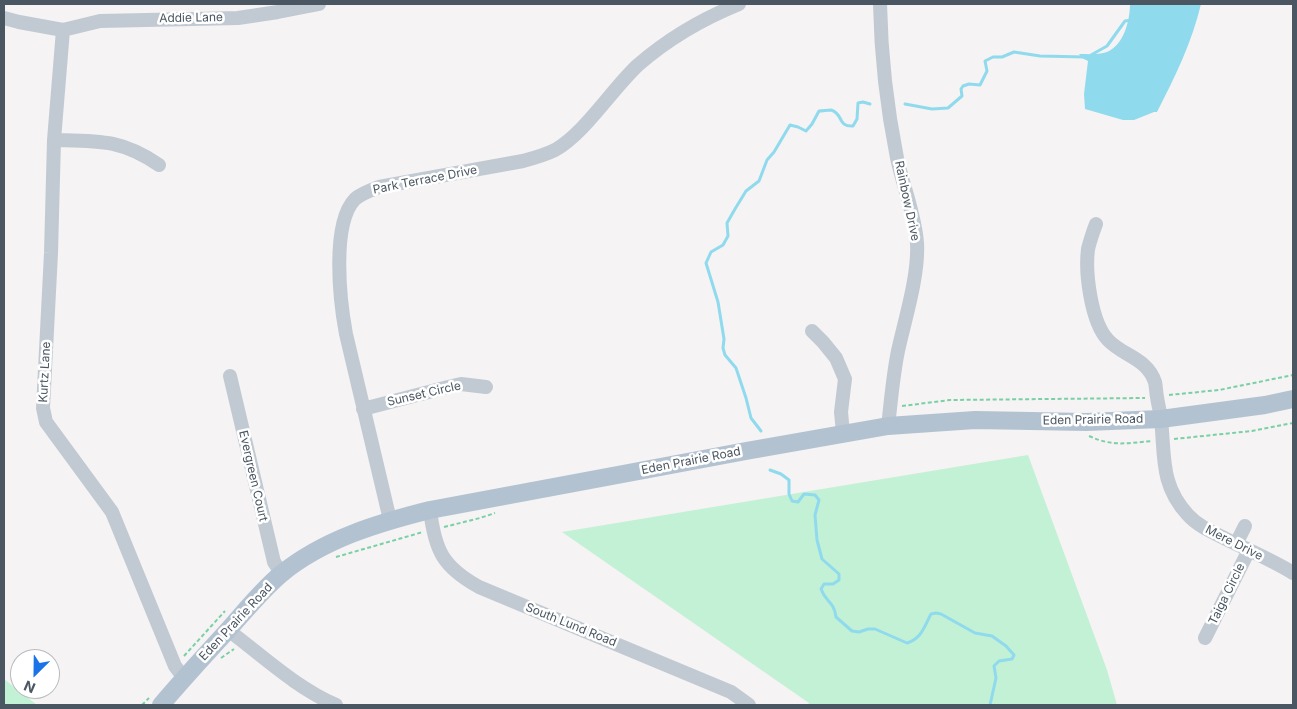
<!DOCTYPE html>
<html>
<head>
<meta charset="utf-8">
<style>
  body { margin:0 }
  #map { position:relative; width:1297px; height:709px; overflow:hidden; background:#f5f3f3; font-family:Inter,sans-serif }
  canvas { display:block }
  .frame { position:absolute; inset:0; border:5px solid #4a5661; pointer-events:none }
  .north { position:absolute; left:10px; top:649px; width:50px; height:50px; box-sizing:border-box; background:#fff; border:1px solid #b7bbc0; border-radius:50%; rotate:203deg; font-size:14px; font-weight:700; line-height:20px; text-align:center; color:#4a5661 }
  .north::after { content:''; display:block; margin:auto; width:18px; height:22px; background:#1a73e8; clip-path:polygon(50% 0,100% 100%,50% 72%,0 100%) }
</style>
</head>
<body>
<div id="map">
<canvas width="1297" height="709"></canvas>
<div class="frame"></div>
<div class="north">N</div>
</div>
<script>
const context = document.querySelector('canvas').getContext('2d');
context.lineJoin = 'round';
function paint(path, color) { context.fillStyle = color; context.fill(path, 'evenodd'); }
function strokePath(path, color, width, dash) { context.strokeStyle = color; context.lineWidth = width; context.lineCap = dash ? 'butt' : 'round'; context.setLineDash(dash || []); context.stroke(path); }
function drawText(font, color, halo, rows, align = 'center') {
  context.font = font + ' Inter,sans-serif'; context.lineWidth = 5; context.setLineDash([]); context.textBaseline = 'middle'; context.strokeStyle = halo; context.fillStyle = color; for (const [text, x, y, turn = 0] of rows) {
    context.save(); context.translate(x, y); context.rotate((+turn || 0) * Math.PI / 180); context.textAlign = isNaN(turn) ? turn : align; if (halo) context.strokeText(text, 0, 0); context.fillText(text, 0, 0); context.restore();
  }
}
paint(new Path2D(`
  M1028,455L1107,670L1117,705H808L809,703L562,532Z
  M4,679L37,705H4Z`), '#c3f1d5');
paint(new Path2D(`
  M1130,4H1201C1192,42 1175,77 1157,112H1154L1134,120H1123L1085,109L1084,94L1088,61L1082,58L1079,54C1088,54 1099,55 1107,52C1124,45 1130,20 1130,4Z`), '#90daee');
strokePath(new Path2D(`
  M1091,55L1107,46L1125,21L1132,20
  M905,104L932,109L948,108L962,96L961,89L963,86L969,84L980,85L987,71L985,61L993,57H1002L1014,52L1040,56L1085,57
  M761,431L751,418L746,398L736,368L725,355L723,348L724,339L718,302L706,263L711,252L723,245L728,236L727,223L735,209L746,191L759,181L767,160L774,152L790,125L798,127L806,131L812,124L819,111C822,111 828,110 831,110C844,114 837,127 853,126L857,119L858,103L863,102L870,104
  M770,470L781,474L789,480V494L792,501L798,502L804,494L815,495L819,500L815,515L817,540L822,559L839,574V580L833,584H824L821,589C826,603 834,601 836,617L852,631L859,632L868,629H875L907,643C922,638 924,627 931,614L936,613L941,614L975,633L992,636L1006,646L1014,655L1012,659L999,661L994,666L996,678L990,705`), '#90daee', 3);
strokePath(new Path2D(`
  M1169,395L1219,390L1293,375
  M902,406L950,400L1145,398
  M1089,436C1113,447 1127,443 1152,441
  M1174,439L1252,431L1293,423
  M444,527L480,518L495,513
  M336,557L423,532
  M184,656L225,611
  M221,658L234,649
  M142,705L149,698`), '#7ad0a6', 2, [4, 2.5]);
strokePath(new Path2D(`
  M880,4C881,55 887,108 897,158C903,186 915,214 917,243C919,275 905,319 898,351C893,375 891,401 888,426
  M4,18L19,22L63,30L100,21L238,18L278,12L319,4
  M63,30L54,140L51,253L43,408L46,422L112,512L175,666L184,678
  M54,140C98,141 121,139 159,165
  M1096,224C1093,232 1090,241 1088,249C1085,273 1091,322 1108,340C1123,356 1147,358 1155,382C1156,386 1156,392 1157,397C1158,404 1160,411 1161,419C1165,456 1160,485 1188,515C1198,526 1212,532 1226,539C1248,550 1272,560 1293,573
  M812,331L823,342L836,358L845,379L841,412L843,433
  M230,376L274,562L282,574
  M363,409L448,387L461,384L486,387
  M430,510C435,551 443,567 479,587L731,692L749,705
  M390,520L346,334C340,302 331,224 355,199C362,193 371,190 379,187L523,161C534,158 545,155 555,150C585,133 612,89 638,65C669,38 702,19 739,4
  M1236,544L1245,526
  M228,630C263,656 295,687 336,705
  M1205,638L1249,550`), '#c1cad2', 14);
strokePath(new Path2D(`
  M161,705C183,679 206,654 229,629C246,610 262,590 281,574C324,539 378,523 430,510L746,451L888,426L975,420L1086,422L1161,419L1265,405L1293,399`), '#b3c2d1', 18);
drawText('12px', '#4a5661', '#fff', [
  ["Addie Lane",191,18,-1],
  ["Park Terrace Drive",425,180,-11],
  ["Rainbow Drive",907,201,78],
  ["Kurtz Lane",45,372,-87],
  ["Sunset Circle",424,394,-13],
  ["Eden Prairie Road",1093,420,-1],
  ["Eden Prairie Road",691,461,-11],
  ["Evergreen Court",253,476,77],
  ["Mere Drive",1234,543,27],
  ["Taiga Circle",1227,594,-64],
  ["Eden Prairie Road",236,622,-47],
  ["South Lund Road",571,625,22]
]);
</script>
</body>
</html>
